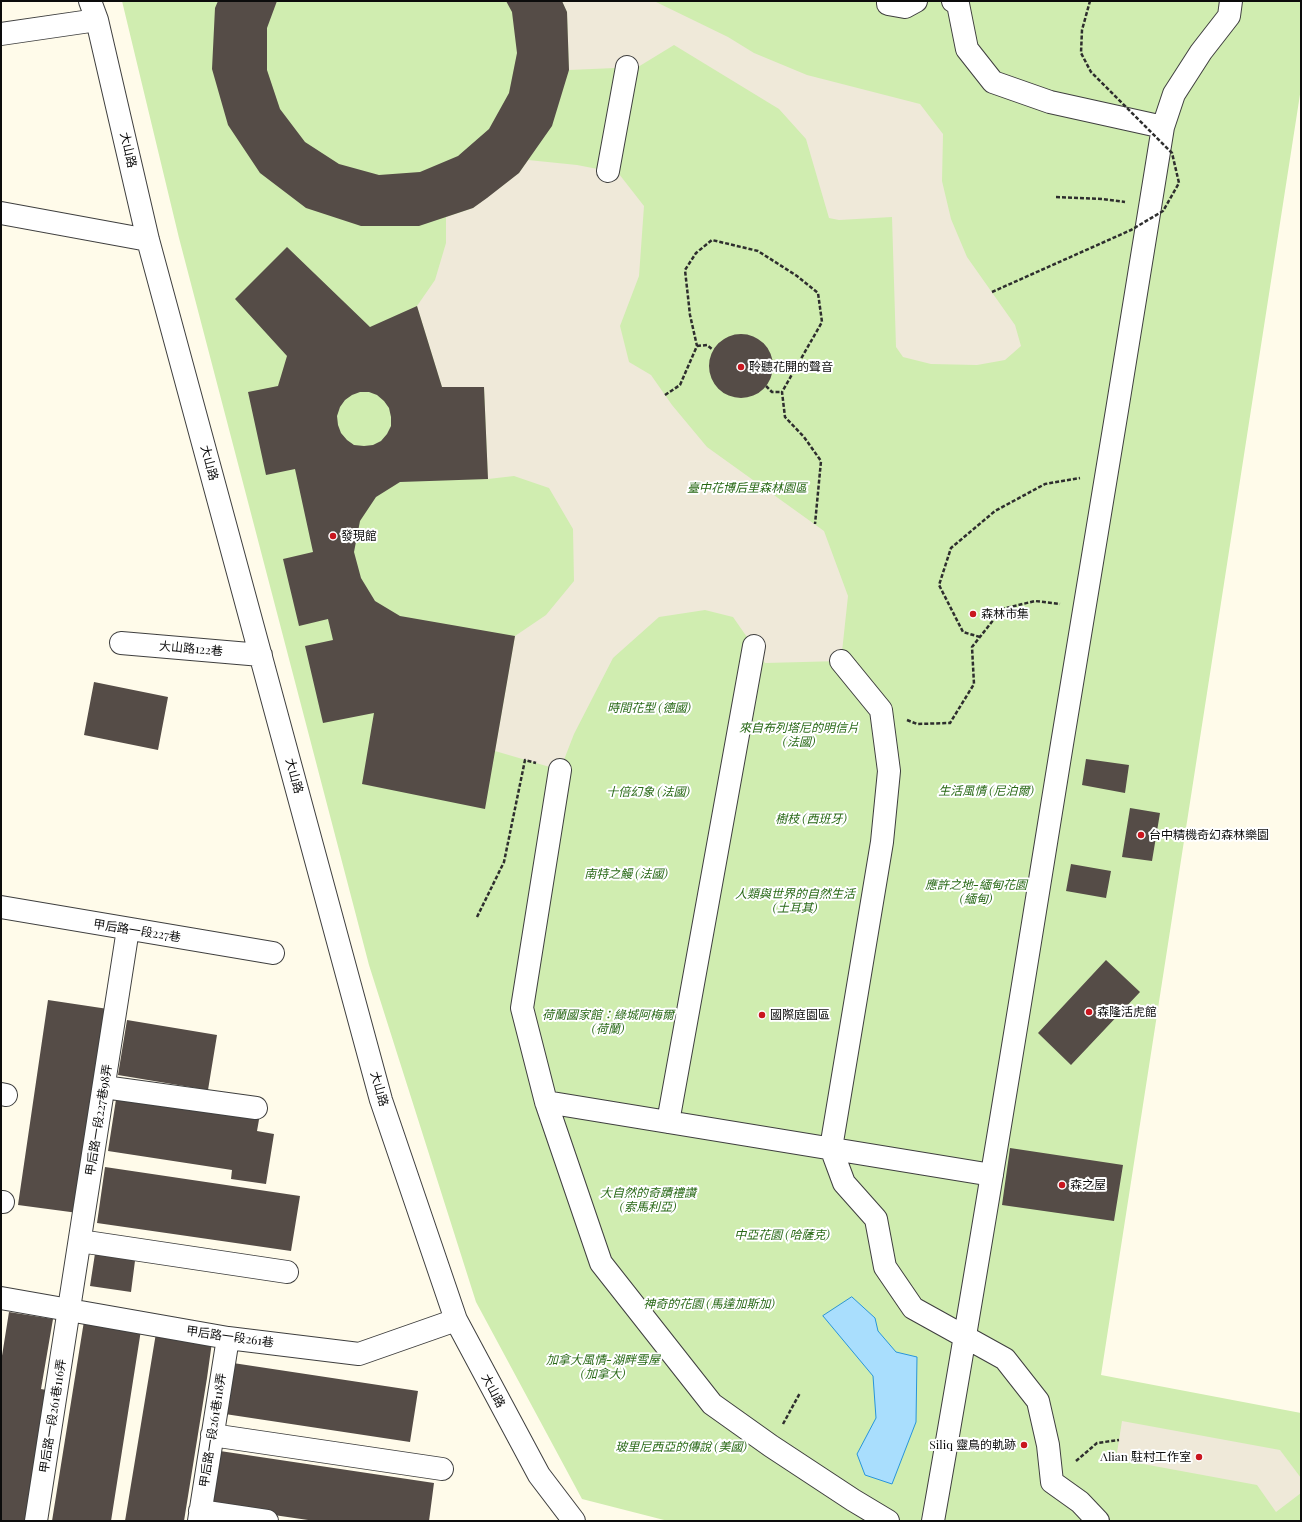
<!DOCTYPE html>
<html>
<head>
<meta charset="utf-8">
<style>
  body { margin:0 }
  #map { position:relative; width:1302px; height:1522px; overflow:hidden; background:#fffbea; font-family:"Playfair Display",serif }
  canvas { display:block }
  .frame { position:absolute; inset:0; border:2px solid #0c0c0c; pointer-events:none }
</style>
</head>
<body>
<div id="map">
<canvas width="1302" height="1522"></canvas>
<div class="frame"></div>
</div>
<script>
const context = document.querySelector('canvas').getContext('2d');
context.lineJoin = 'round';
function paint(path, color) { context.fillStyle = color; context.fill(path, 'evenodd'); }
function strokePath(path, color, width, dash) { context.strokeStyle = color; context.lineWidth = width; context.lineCap = dash ? 'butt' : 'round'; context.setLineDash(dash || []); context.stroke(path); }
function drawText(font, color, halo, rows, align = 'center') {
  context.font = font + ' "Playfair Display","Noto Sans TC",serif'; context.lineWidth = 4; context.setLineDash([]); context.textBaseline = 'middle'; context.strokeStyle = halo; context.fillStyle = color; for (const [text, x, y, turn = 0] of rows) {
    context.save(); context.translate(x, y); context.rotate((+turn || 0) * Math.PI / 180); context.textAlign = isNaN(turn) ? turn : align; if (halo) context.strokeText(text, 0, 0); context.fillText(text, 0, 0); context.restore();
  }
}
paint(new Path2D(`
  M122,1H1301V88L1101,1375L1301,1413V1521H668L582,1499L476,1302L369,965L179,238Z`), '#d0edb0');
paint(new Path2D(`
  M562,1H654L728,37L754,53L807,75L920,104L943,134L942,181L951,219L967,257L1015,325L1021,346L1005,360L977,365L931,364L903,357L896,347L892,217L839,220L829,218L806,139L779,109L674,45L638,67L569,70L567,12Z
  M528,160L577,165L608,171L619,174L644,206L639,276L620,326L629,362L651,375L672,405L707,447L824,531L848,596L841,661L765,663L733,617L705,610L659,617L613,658L574,734L560,770L495,751L515,636L546,615L574,581L573,529L549,488L514,476L488,479L484,387H442L417,306L435,280L446,243V217L473,208L519,173Z
  M1122,1421L1280,1450L1301,1478V1493L1276,1512L1257,1485L1116,1459Z`), '#efe9d9');
const water = new Path2D(`
  M852,1297L875,1318L878,1331L896,1352L917,1357L916,1422L892,1484L865,1475L857,1454L876,1418L873,1376L823,1316Z`);
paint(water, '#a9defd');
strokePath(water, '#2895db', 1);
paint(new Path2D(`
  M218,1H277L267,28V70L280,109L305,142L339,164L379,175L420,172L458,156L489,129L509,93L517,53L512,12L506,1H562L567,12L569,70L552,126L519,173L487,198L473,208L419,226H361L306,208L260,173L228,125L212,69L215,8Z
  M287,247L370,327L417,306L442,387H484L488,479L400,482L376,497L360,521L354,552L361,578L375,601L400,616L515,636L485,809L362,784L374,713L323,723L305,646L333,640L328,619L299,626L283,559L313,552L295,469L266,475L248,392L278,386L287,356L235,299ZM360,392H369L377,395L384,401L389,408L391,417V426L387,434L381,441L373,445L364,446L354,445L347,440L341,433L338,425L337,416L340,407L345,400L352,395Z
  M709 366a32 32 0 1 1 64 0a32 32 0 1 1-64 0Z
  M94,682L168,697L158,750L84,735Z
  M1086,759L1129,765L1125,793L1082,785Z
  M1130,808L1160,813L1152,861L1122,857Z
  M1071,864L1111,871L1106,898L1066,891Z
  M1106,960L1140,992L1071,1065L1038,1033Z
  M48,1000L108,1009L78,1213L18,1205Z
  M127,1020L217,1035L208,1090L118,1075Z
  M117,1093L260,1114L257,1131L274,1134L266,1184L231,1179L232,1170L108,1151Z
  M1010,1148L1123,1165L1114,1221L1002,1205Z
  M105,1167L300,1196L291,1251L97,1223Z
  M96,1247L136,1253L131,1292L90,1286Z
  M9,1312L53,1319L41,1389L52,1391L30,1521H1V1362Z
  M84,1321L141,1330L111,1521H52Z
  M156,1333L212,1342L207,1378L184,1521H125Z
  M233,1363L418,1391L410,1442L225,1414Z
  M220,1451L434,1483L429,1521H315L212,1506Z`), '#554c47');
const minor = new Path2D(`
  M90,1L97,20L148,240L381,1100L456,1320L539,1475L574,1521
  M888,1V4L905,7L916,1
  M953,1L958,4L967,49L993,82L1050,102L1163,127
  M1,34L97,20
  M608,171L627,67
  M1,213L148,240
  M121,643L261,655
  M841,661L881,710L889,771L882,842L831,1148L844,1183L876,1219L885,1267L913,1308L1005,1359L1038,1401L1048,1445L1052,1482L1080,1502L1098,1521
  M560,770L522,1008L546,1102L601,1263L712,1404L771,1446L853,1500L888,1521
  M1,907L273,953
  M104,1087L256,1108
  M1,1094L6,1095
  M546,1102L992,1175
  M668,1122L754,646
  M1,1202H3
  M80,1241L287,1272
  M1,1298L228,1338L359,1354L456,1320
  M212,1435L442,1469
  M200,1511L267,1521
  M36,1521L128,929
  M199,1521L228,1338
  M933,1521C979,1262 1020,1003 1062,744C1096,538 1130,333 1163,127L1174,94L1201,52L1229,16L1231,1`);
strokePath(minor, '#3f3f3f', 24);
strokePath(new Path2D(`
  M1056,197L1102,199L1125,202
  M697,346L707,345L713,350
  M766,386L772,392H782
  M665,395L680,385L697,346L690,315L685,270L696,253L712,240L758,251L797,276L818,293L822,322L782,392L785,417L804,437L821,461L815,524
  M980,637L963,632L939,585L951,548L995,511L1045,484L1080,478
  M907,720L917,724L950,723L974,684L972,647L1002,609L1035,601L1060,604
  M477,917L504,862L525,760L536,763
  M783,1424L800,1393
  M1076,1461L1097,1443L1119,1440`), '#2e2e2e', 2.5, [4, 2]);
strokePath(minor, '#fff', 22);
strokePath(new Path2D(`
  M992,292L1131,230L1163,211L1179,183L1172,153L1091,72L1081,53L1082,30L1090,1`), '#2e2e2e', 2.5, [4, 2]);
for (const [x, y, r, color] of [
  [741,367,4,"#c9161f"],
  [333,536,4,"#c9161f"],
  [973,614,4,"#c9161f"],
  [1141,835,4,"#c9161f"],
  [1089,1012,4,"#c9161f"],
  [762,1015,4,"#c9161f"],
  [1062,1185,4,"#c9161f"],
  [1024,1445,4,"#c9161f"],
  [1199,1457,4,"#c9161f"]
]) { const dot = new Path2D(); dot.arc(x, y, r, 0, 2 * Math.PI); context.fillStyle = color; context.fill(dot); strokePath(dot, '#fff', 1.5); }
drawText('12px', '#0c0c0c', '#fff', [
  ["大山路",128,150,77],
  ["大山路",209,463,75],
  ["大山路122巷",191,649,5],
  ["大山路",294,776,75],
  ["甲后路一段227巷",137,931,9],
  ["大山路",379,1089,74],
  ["甲后路一段227巷98弄",99,1120,-81],
  ["甲后路一段261巷",230,1337,8],
  ["大山路",493,1391,62],
  ["甲后路一段261巷116弄",53,1416,-81],
  ["甲后路一段261巷118弄",213,1430,-81]
]);
drawText('12px', '#0c0c0c', '#fff', [
  ["聆聽花開的聲音",749,367],
  ["發現館",341,536],
  ["森林市集",981,614],
  ["台中精機奇幻森林樂園",1149,835],
  ["森隆活虎館",1097,1012],
  ["國際庭園區",770,1015],
  ["森之屋",1070,1185],
  ["Siliq 靈鳥的軌跡",1016,1445,"right"],
  ["Alian 駐村工作室",1191,1457,"right"]
], 'left');
drawText('italic 12px', '#286916', '#fff', [
  ["臺中花博后里森林園區",747,488],
  ["時間花型 (德國)",649,708],
  ["來自布列塔尼的明信片",799,728],
  ["(法國)",799,742],
  ["生活風情 (尼泊爾)",986,791],
  ["十倍幻象 (法國)",648,792],
  ["樹枝 (西班牙)",811,819],
  ["南特之鰻 (法國)",626,874],
  ["應許之地-緬甸花園",976,885],
  ["(緬甸)",976,899],
  ["人類與世界的自然生活",795,894],
  ["(土耳其)",795,908],
  ["荷蘭國家館：綠城阿梅爾",608,1015],
  ["(荷蘭)",608,1029],
  ["大自然的奇蹟禮讚",648,1193],
  ["(索馬利亞)",648,1207],
  ["中亞花園 (哈薩克)",782,1235],
  ["神奇的花園 (馬達加斯加)",709,1304],
  ["加拿大風情-湖畔雪屋",603,1360],
  ["(加拿大)",603,1374],
  ["玻里尼西亞的傳說 (美國)",681,1447]
]);
</script>
</body>
</html>
